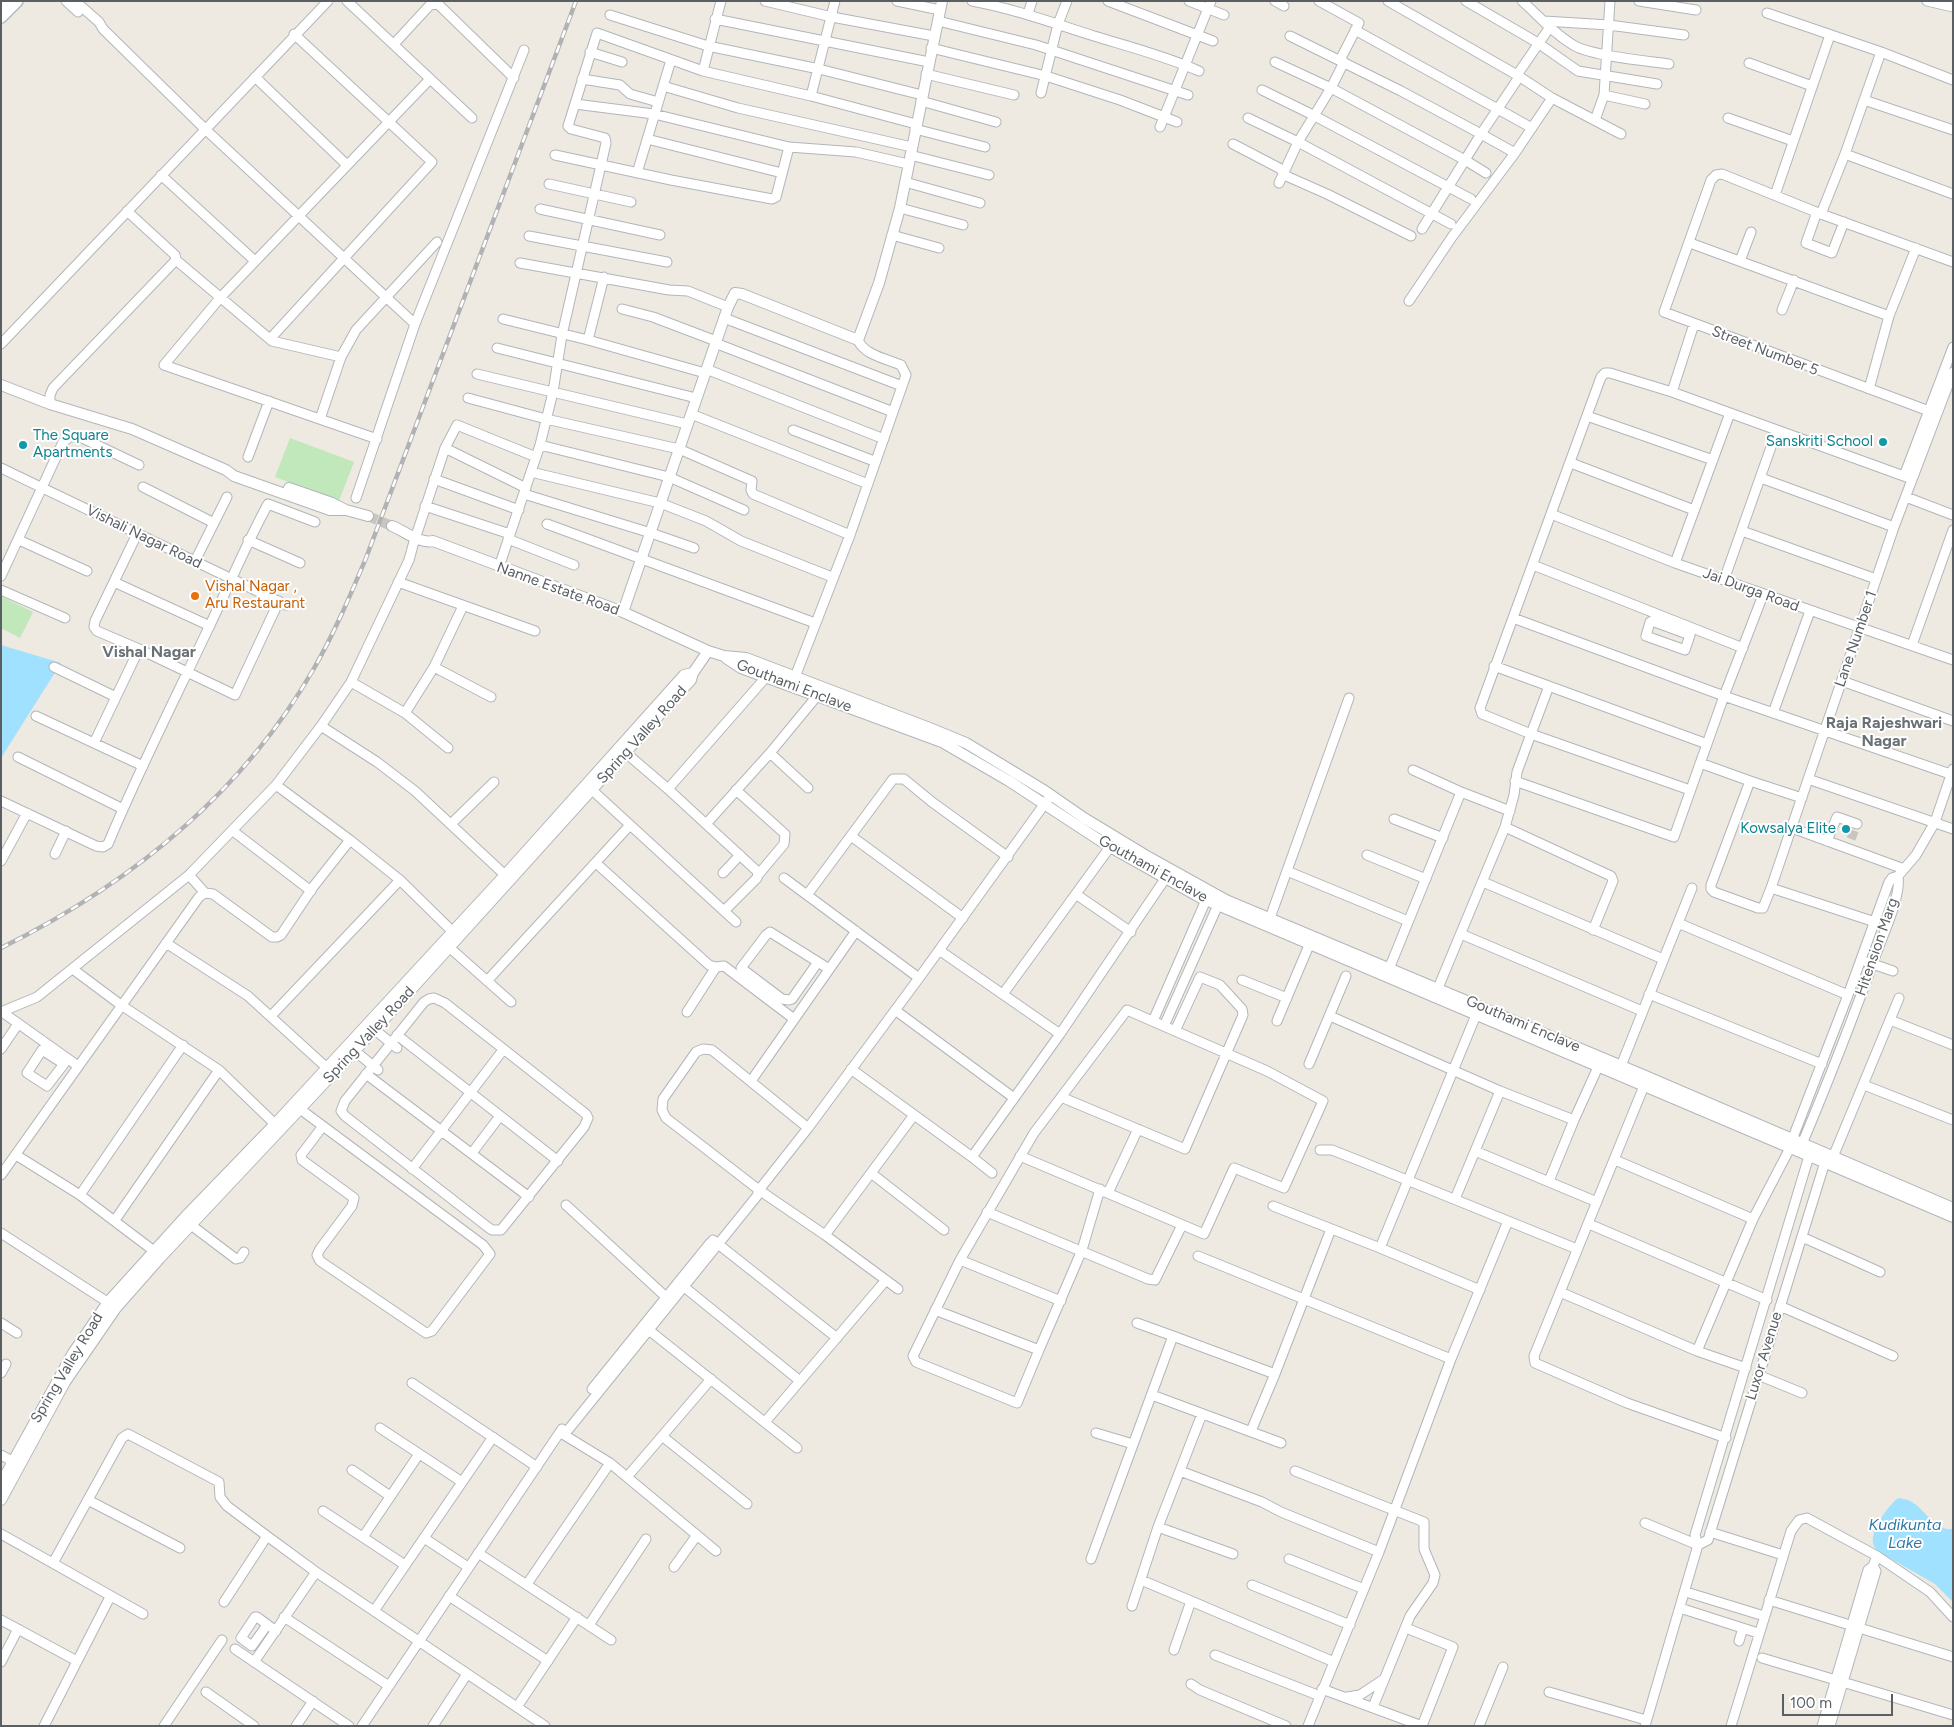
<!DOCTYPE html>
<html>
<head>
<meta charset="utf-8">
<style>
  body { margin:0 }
  #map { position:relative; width:1954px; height:1727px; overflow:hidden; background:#eee9e1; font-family:Figtree,sans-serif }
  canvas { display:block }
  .frame { position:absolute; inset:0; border:2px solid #595f63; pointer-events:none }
  .scale { position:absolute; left:1782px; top:1694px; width:111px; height:22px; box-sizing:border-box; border:2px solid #595f63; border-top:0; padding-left:6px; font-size:15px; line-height:18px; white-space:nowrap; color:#595f63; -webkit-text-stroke:4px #fff; paint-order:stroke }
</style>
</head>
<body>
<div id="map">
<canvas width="1954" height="1727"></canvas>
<div class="frame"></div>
<div class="scale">100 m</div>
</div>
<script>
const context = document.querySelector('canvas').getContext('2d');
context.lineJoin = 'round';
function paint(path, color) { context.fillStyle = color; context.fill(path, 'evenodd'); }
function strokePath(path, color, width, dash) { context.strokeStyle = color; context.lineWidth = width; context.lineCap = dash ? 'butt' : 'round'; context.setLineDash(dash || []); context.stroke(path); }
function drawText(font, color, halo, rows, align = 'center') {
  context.font = font + ' Figtree,sans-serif'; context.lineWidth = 4; context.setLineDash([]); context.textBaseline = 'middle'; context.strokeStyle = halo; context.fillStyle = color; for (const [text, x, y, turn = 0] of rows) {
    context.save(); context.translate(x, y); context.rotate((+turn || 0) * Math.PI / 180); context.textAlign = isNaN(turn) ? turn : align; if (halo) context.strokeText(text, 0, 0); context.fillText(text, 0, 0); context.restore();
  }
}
paint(new Path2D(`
  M290,438L354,462L339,501L275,477Z
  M1,596L33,612L20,638L1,628Z`), '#c0e8ba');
paint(new Path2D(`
  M1,645L61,663L1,758Z
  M1898,1498C1902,1499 1907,1499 1910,1501C1925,1508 1933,1531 1953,1529V1602L1935,1584L1881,1553C1879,1551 1876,1550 1875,1548C1866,1534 1888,1506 1898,1498Z`), '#a0e1ff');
strokePath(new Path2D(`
  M1851,839L1857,824`), '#c9c6c2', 9, [9, 4.5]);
strokePath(new Path2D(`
  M368,516L392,526`), '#c9c6c2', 10, [10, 5]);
const minor = new Path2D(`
  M66,1L78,12
  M75,1L99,22L103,29L205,129L415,324
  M347,1L472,118
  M765,1L832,17L934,36
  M897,1L940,10
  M972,1C1015,9 1053,23 1094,36C1130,47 1165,56 1199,71
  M1108,1L1213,41
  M1189,1L1224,15
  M1275,1L1284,6
  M1319,1L1359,23L1340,60
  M1388,1L1517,75L1552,98L1621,134
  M1466,1L1538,43L1578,71L1657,84
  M1522,1C1539,16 1555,35 1575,46C1593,56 1647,61 1669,64
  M1639,1L1696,10
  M1927,1L1953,7
  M1767,13L1881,52L1953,80
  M1028,14L1032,1
  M610,15L708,46L819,69L922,95
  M715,19L929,62
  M938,21L1036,45L1188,95
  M1544,21L1609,25L1684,35
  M1355,30L1532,128
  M1290,36L1401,91L1481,134L1519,77
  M394,44L430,5L438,4L514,78
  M931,48L1046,76L1120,100L1177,122
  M590,52L622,62
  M1275,62L1331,88L1344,62
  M1749,63L1812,86
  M703,71L721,1
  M926,74L1014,95
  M1517,75L1550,27
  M255,77L347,165
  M582,79L620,85L630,94L658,102
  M663,86L738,108L912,147
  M1262,90L1313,115L1471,199
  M1041,93L1058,24L1067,1
  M1604,95L1645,104
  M811,96L835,1
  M1864,100L1953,130
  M921,101L996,122
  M575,104L654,114L789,147L856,152L908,164
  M1248,118L1298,142L1451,224
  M1728,118L1793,141
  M1595,120L1604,95L1610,1
  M1160,127L1211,1
  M915,129L985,147
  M647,139L782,173
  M1233,144L1279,168L1285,173
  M1845,154L1953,194
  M555,155L671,180L772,199L776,197L789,147
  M910,155L989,175
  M637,173L671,60
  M161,175L255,261
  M1284,175L1327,194L1411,236
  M905,182L980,203
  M1279,183L1298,142L1331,88L1465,160L1481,134L1515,153
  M549,184L631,202
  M1775,195L1830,35
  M900,208L963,225
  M540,209L660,235
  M1817,212L1806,243L1832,253L1844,222
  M1821,214L1845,154L1881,52
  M1422,229L1465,160L1486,173
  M892,235L939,248
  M529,236L667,262
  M1690,243L1889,316L1916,248
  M176,260L272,341L341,357
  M1740,261L1751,232
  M520,263L669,290L688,291L728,307
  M1409,301L1452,237L1515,153L1552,98
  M622,309L653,317L716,341
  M1782,310L1794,280
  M724,318L902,386
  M503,319L588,340L705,373
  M270,339L432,162L294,34
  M588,340L604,277
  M715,343L893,412
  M1,344L328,1
  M497,348L696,398
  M706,369L884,439
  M477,374L687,424
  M1869,389L1889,316
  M1672,392L1694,324
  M468,398L546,419L679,449L752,481L751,490L753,494L850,535
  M50,404V395L53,388L176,260L175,255L127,211
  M691,414L868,484
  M1937,414L1664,312L1711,180L1716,175L1722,174L1821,214L1953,262
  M1587,416L1713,460
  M320,419L341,357L356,330L437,242
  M793,430L874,461
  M377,439L164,365L220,298L430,79
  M540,445L669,477L744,510
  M445,448L526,488
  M248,457L269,401
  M1571,463L1694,510
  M1,468L286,605
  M531,472L660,503L706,521L741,541L832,577
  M1904,476L1953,347
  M1761,478L1894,527
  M434,479L519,510
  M143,487L214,523
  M524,494L651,533L694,548
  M1906,497L1953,515
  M356,498L415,324L524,50
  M425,506L510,534
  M1551,514L1675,563L1953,660
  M547,524L815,623
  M1742,531L1876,579
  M417,533L445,448L457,425L536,457
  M137,534L95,621L94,627L97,631L139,649L235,695L279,601
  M508,539L574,565
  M19,540L87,571
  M248,540L300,563
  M195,561L227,497
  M1675,563L1730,413
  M1533,565L1743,648
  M499,567L540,445L553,392L562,335L606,143L605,138L571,129L568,126L597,33L703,71L811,96L916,124
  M1,576L63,442L70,437L78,436L139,465
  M1724,580L1777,430
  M114,582L210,626
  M398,582L535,631
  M1,590L65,618
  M1513,618L1724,696L1953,775
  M1652,621L1690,635L1685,650L1646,636L1650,622Z
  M1912,645L1953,530
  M1494,666L1707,744
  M54,667L116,697
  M434,667L491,697
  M795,677L850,535L906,375L901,365C887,359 864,355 858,340
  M1842,681L1953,721
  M351,682L405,713L448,748
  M1549,686L1531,734L1690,790
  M405,713L434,667L463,606
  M1773,713L1810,611
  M36,716L143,766
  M321,726L377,762L415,791L505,875
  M94,743L139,649
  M626,753L668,789L758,872L757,878L724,911
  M770,753L808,788
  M18,757L123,809
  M1700,763L1750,781
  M1413,770L1461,792L1510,811
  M1808,779L1953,829
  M1515,781L1674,837L1724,696L1763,595
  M276,785L350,840L400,880L457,936
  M668,789L767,676
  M592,790L736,922
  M736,790L785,834L784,844L758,875
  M1802,798L1750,781L1711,885V889L1714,892L1758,908H1763L1771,888L1894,527L1953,372
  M1,801L96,846L103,847L108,844C139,770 175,699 209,627C229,586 246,544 268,504L315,522
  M1394,819L1443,838
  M451,824L494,782
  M706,824L770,753L817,696
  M1505,827L1611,876L1613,881L1593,930
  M1792,828L1904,869
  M233,831L311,891
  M851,836L963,918
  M1827,841L1837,817L1857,824
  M55,854L66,831
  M1367,855L1426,879
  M1,861L27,813
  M596,863L709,965L716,967L724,966L794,1019
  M1287,871L1408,921
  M723,873L740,855
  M189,875L205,893
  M784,878L919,978
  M1483,882L1663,959
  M1771,888L1875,922
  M807,895L893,779H904L932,802L1008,857
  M1077,895L1131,932
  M1270,918L1349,698
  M1678,923L1848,995
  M1461,934L1642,1011
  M166,943L248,996L327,1068
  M450,948L511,1002
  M939,950L1060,1034
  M818,962L792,999L789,1000L782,999L741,968L766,935L770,932L818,962L829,969
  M1867,962L1893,971
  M1389,969L1461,792
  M74,970L121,1005L219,1070L279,1128
  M1242,980L1287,998
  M487,981L630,825
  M1438,988L1505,827L1514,795L1517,772L1531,734L1482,714L1480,708L1601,377L1605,373H1610L1672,392L1912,479
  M1003,994L1110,847
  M1649,994L1822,1064
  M434,998L445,1003L586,1114L588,1118L584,1127L501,1230H492L489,1228L345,1116L341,1111L345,1101L424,1002L429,999Z
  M895,1010L1014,1098
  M1,1012L37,997L189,875L276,785L321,726L351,682L409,560L415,538
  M2,1012L78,1066
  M687,1012L716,967
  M1476,1015L1380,1248L1480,1290
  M271,1016L400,880
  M1330,1016L1500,1091
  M1890,1020L1953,1045
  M1153,1021L1206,900
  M1277,1021L1310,943
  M1164,1026L1218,905
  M375,1030L397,1048
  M397,1035L558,1161
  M1,1049L18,1024
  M42,1050L64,1064L47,1086L27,1073Z
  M355,1051L378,1070
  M1309,1064L1346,976
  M1621,1066L1692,888
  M851,1069L972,1157L1060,1034L1165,879
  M366,1074L529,1197
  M751,1081L856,931
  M1646,1081L1534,1356L1535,1363L1627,1403L1726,1438
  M1864,1085L1953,1120
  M1061,1097L1185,1149L1243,1015L1242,1009L1220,985L1200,977L1175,1031
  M300,1109C361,1154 422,1200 483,1245L490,1254L432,1331L426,1333L320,1261L317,1255L320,1249L352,1206L354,1198L302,1160L301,1155L323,1126
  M1574,1120L1598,1067
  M808,1128L712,1050L703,1049L696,1052L663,1099L662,1110L666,1118L759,1190L825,1235L898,1289
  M1792,1140L1848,995L1889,882L1892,878L1898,876L1916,855L1935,822L1953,769
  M1802,1144C1829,1080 1854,1015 1878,949C1885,930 1901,896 1898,876
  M1320,1150H1332L1360,1161L1577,1249
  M1475,1151L1500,1091L1574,1120L1549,1181
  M472,1153L500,1116
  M16,1155L80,1195L154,1251
  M1020,1156L1204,1234L1234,1168L1284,1188L1323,1101L1267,1071L1127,1010L1034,1133L960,1260L913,1356L916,1362L1017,1403L1039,1350
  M972,1157L992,1173
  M1833,1157L1899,998
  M1615,1160L1753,1219
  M412,1169L503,1050
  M871,1173L944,1230
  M1,1175L199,897L205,893L213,894L272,937H277L281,935L313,887L350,840
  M1108,1193L1138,1129
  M80,1195L183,1045
  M1455,1199L1475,1151L1597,1202
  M566,1205L666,1297
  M1273,1206L1380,1248
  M987,1212L1148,1279L1155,1280L1182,1225
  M115,1220L219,1070
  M1589,1224L1767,1300
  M191,1225L236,1259L240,1258L244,1252
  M1,1233L112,1305
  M825,1235L914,1115
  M1802,1237L1880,1272
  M713,1240L837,1338
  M1198,1256L1451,1359
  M960,1260L1061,1301
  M683,1286L800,1381
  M1560,1292L1697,1351L1746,1368
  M1780,1306L1893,1356
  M935,1310L1039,1350L1082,1250L1100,1189
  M1,1323L17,1333
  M1137,1323L1173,1336
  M645,1327L797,1448
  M1697,1351L1753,1219L1790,1148
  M1,1373L6,1364
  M1758,1375L1802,1393
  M412,1383L537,1467
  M592,1389L710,1243
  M1152,1395L1281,1443
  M765,1422L886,1280
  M380,1428L462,1482
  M1251,1431L1275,1374L1331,1229
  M561,1433L568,1430L757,1196L759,1190L808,1128L919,978L1051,795
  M561,1433L610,1463L716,1551
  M1096,1433L1133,1444
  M662,1436L747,1504
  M1,1455L12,1461
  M352,1470L390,1496
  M1180,1471L1262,1502L1281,1512L1379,1552
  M1295,1471L1424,1522V1549L1435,1575L1433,1583L1410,1616L1373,1707
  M627,1477L711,1379
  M88,1500L180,1548
  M323,1511L405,1565
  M1645,1523L1698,1545
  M1158,1527L1233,1554
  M1710,1532L1783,1555
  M1,1534L143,1614
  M363,1537L419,1454
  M424,1538L468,1567
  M1698,1545L1708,1540L1825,1162
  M478,1553L611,1640
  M1091,1559L1173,1336L1275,1374
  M1289,1559L1364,1589
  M53,1563L122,1438L128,1434L219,1482L220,1497L227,1506L267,1536L316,1572L545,1726
  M674,1567L697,1535
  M1141,1580L1191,1601L1174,1650
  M527,1584L610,1463
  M1252,1585L1350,1625
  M1686,1592L1764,1616
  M449,1596L548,1661
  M1769,1600L1953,1657
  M1191,1601L1334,1662
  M224,1602L267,1536
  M1132,1606L1158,1527L1202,1414
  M1680,1608L1758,1633
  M374,1611L493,1437
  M284,1617L389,1686
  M1,1620L77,1661
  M267,1625L252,1646L241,1638L255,1617H257L276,1631
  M589,1625L646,1539
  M1406,1628L1453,1647L1422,1726
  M1739,1641L1743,1628
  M235,1649L349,1726
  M1215,1655L1320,1696
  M1762,1658L1953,1715
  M1,1662L18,1629
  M254,1662L316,1572
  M1191,1684L1200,1690L1286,1726
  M1322,1689L1422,1726
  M206,1692L254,1726
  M1549,1692L1646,1720
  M1347,1697L1360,1695L1384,1679
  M517,1707L577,1617
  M44,1726L110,1597
  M164,1726L222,1640
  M296,1726L313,1701
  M362,1726L562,1429
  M433,1726L467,1674
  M1308,1726L1379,1552L1451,1359L1508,1221
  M1479,1726L1503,1667
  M1645,1726L1698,1545L1695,1535L1809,1156
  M1731,1726L1791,1531L1799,1520L1807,1518L1877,1556L1930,1592L1953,1617
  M1822,1726L1868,1570L1873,1566L1877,1556
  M1830,1726L1876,1571L1873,1566`);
const tertiary = new Path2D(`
  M1,385L50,404L132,429L226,470L234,476L330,510H346L368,516
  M289,488L332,503L344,509
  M392,526C405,531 419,544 433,541L623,612L708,651L724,656L746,658L927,727L966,743L1045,791L1084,818L1145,855L1226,900L1648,1077L1953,1208
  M623,612L728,307L735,293L742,294L858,340L879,283L900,208L942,1
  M726,658L741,668L942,742L1009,781L1110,847L1201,898L1953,1217
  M1,1483L73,1353L108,1302L184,1218L275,1124L505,875L684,675L693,673
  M1,1500L65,1382L116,1308L160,1258L391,1012L691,680L693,673L708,651`);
const secondary = new Path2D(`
  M1,4L4,1
  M1,17L17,1`);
strokePath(minor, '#b2b6ba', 11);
strokePath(tertiary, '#b2b6ba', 12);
strokePath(secondary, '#b3b8bd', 14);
strokePath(minor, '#fff', 9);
strokePath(tertiary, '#fff', 10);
strokePath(secondary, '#fff', 11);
const rail = new Path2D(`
  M1,948C128,885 241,795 313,670C334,634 350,596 366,558L576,1`);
strokePath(rail, '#b1b2b3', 4.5);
strokePath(rail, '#fff', 2.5, [8]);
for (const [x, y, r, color] of [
  [1883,442,5,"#0f9aa8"],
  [23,445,5,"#0f9aa8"],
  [195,596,5,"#e8710a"],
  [1846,829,5,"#0f9aa8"]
]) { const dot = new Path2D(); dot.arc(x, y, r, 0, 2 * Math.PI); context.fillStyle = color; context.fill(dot); strokePath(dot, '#fff', 2); }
drawText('15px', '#595f63', '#fff', [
  ["Street Number 5",1765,351,21],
  ["Vishali Nagar Road",144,537,26],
  ["Nanne Estate Road",558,589,20],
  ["Jai Durga Road",1751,590,20],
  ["Lane Number 1",1856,639,-71],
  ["Gouthami Enclave",794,686,21],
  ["Spring Valley Road",642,735,-48],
  ["Gouthami Enclave",1153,869,29],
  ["Hitension Marg",1877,947,-71],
  ["Gouthami Enclave",1523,1024,23],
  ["Spring Valley Road",369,1035,-47],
  ["Luxor Avenue",1764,1356,-73],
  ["Spring Valley Road",67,1368,-59]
]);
drawText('15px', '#0d838f', '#fff', [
  ["The Square",33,436,"left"],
  ["Apartments",33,453,"left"],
  ["Sanskriti School",1873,442],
  ["Kowsalya Elite",1836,829]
], 'right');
drawText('15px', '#c56008', '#fff', [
  ["Vishal Nagar ,",205,587],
  ["Aru Restaurant",205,604]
], 'left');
drawText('bold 16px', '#6a7175', '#fff', [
  ["Vishal Nagar",149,652],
  ["Raja Rajeshwari",1884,723],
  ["Nagar",1884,741]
]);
drawText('italic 16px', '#2f79a7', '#fff', [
  ["Kudikunta",1905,1525],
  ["Lake",1905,1543]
]);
</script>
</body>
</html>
